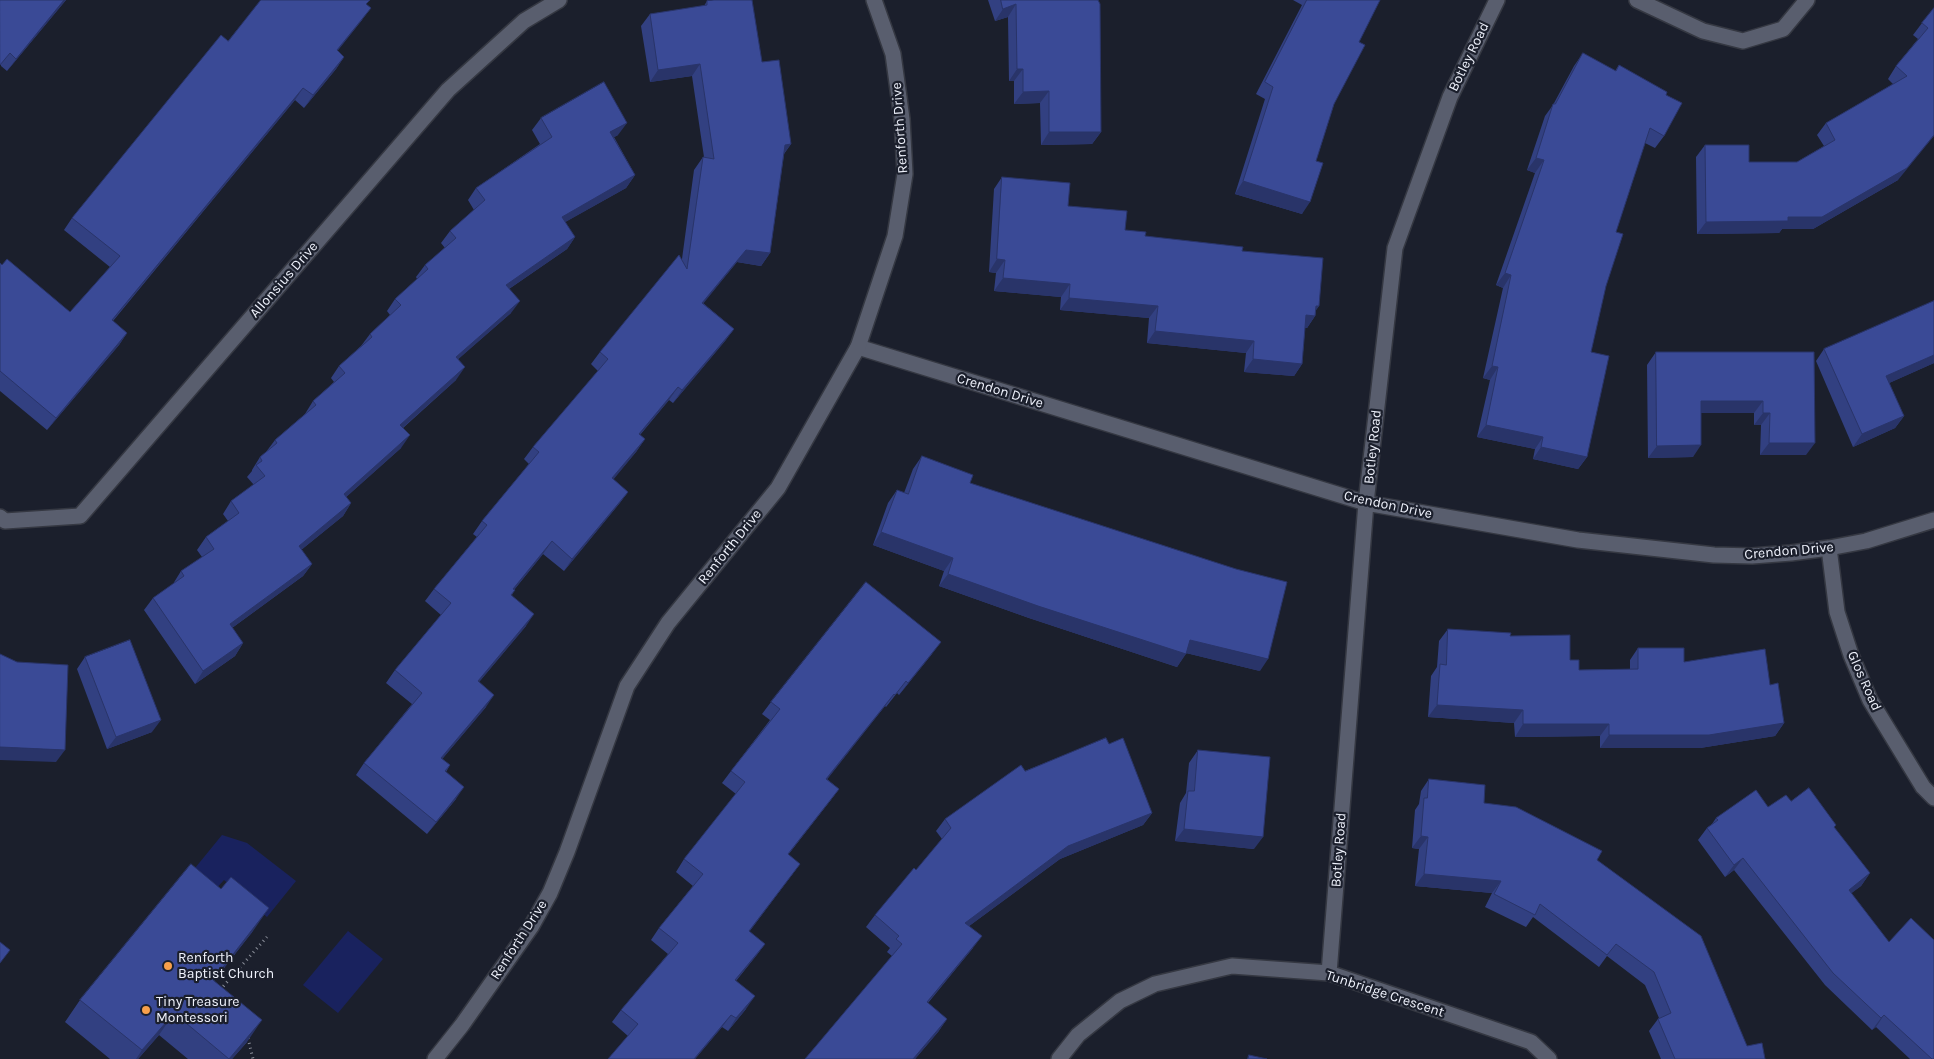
<!DOCTYPE html>
<html>
<head>
<meta charset="utf-8">
<style>
  body { margin:0 }
  canvas { display:block; background:#1b1f2c }
</style>
</head>
<body>
<canvas width="1934" height="1059"></canvas>
<script>
const context = document.querySelector('canvas').getContext('2d');
context.lineJoin = 'round';
function paint(path, color) { context.fillStyle = color; context.fill(path, 'evenodd'); }
function strokePath(path, color, width, dash) { context.strokeStyle = color; context.lineWidth = width; context.lineCap = dash ? 'butt' : 'round'; context.setLineDash(dash || []); context.stroke(path); }
function drawText(font, color, halo, rows, align = 'center') {
  context.font = font + ' Karla,sans-serif'; context.lineWidth = 4.5; context.setLineDash([]); context.textBaseline = 'middle'; context.strokeStyle = halo; context.fillStyle = color; for (const [text, x, y, turn = 0] of rows) {
    context.save(); context.translate(x, y); context.rotate((+turn || 0) * Math.PI / 180); context.textAlign = isNaN(turn) ? turn : align; if (halo) context.strokeText(text, 0, 0); context.fillText(text, 0, 0); context.restore();
  }
}
paint(new Path2D(`
  M222,835L247,843L296,881L267,917L224,880L213,892L191,873Z
  M348,931L383,959L338,1013L303,985Z`), '#19225e');
const minor = new Path2D(`
  M1637,0L1703,31L1743,41L1783,29L1807,0
  M858,347L1366,503L1578,540L1714,555L1752,556L1791,553L1829,548L1866,541L1934,520
  M0,517L5,521L80,516L448,90L524,21L559,0
  M1829,548L1837,612L1851,655L1870,700L1923,787L1934,798
  M1329,973L1366,503L1395,248L1450,97L1497,0
  M1059,1059L1078,1035L1120,1001L1155,984L1232,966L1329,973L1531,1042L1549,1059`);
const tertiary = new Path2D(`
  M435,1059L462,1025L531,927L550,893L567,852L627,686L668,623L778,488L858,347L895,236L905,174L902,119L893,54L874,0`);
strokePath(minor, '#353842', 18);
strokePath(tertiary, '#353842', 18);
strokePath(new Path2D(`
  M220,990L267,937
  M248,1038L253,1059`), '#8c909b', 3, [1, 4]);
strokePath(minor, '#595e6e', 15);
strokePath(tertiary, '#595e6e', 15);
paint(new Path2D(`
  M0,0H66L7,71L1,66Z
  M988,0H1098L1101,132L1092,144L1041,145L1040,103L1014,104V81H1009L1008,17L995,21Z
  M1293,0H1380L1359,42L1334,104L1316,161L1302,214L1235,194L1265,99L1256,94L1302,5Z
  M707,1L762,62L791,144L784,154L770,253L761,266L737,262L703,303L734,329L725,341L673,403L669,400L640,435L645,439L636,452L613,479L628,492L619,504L564,571L543,554L514,590L512,595L526,626L479,682L486,707L442,759L450,765L446,772L456,799L427,834L356,775L364,763L412,704L386,683L395,670L441,615L425,601L434,589L477,537L473,534L482,521L529,464L524,459L533,447L598,371L591,364L600,352L682,259L694,170L703,157H704L692,76L650,82L641,26L650,14L704,6Z
  M367,5L362,20L337,51L344,57L336,69L304,108L295,100L113,321L127,333L119,345L47,430L0,391V263L70,312L110,267L64,230L72,218L228,41Z
  M1934,8L1898,180L1813,229H1782L1779,233L1697,234L1696,157L1705,145L1749,162H1797L1824,146L1817,135L1826,123L1893,84L1888,79L1896,66L1918,39L1913,35L1922,23Z
  M1583,53L1615,71L1619,65L1666,95L1664,136L1655,148L1645,143L1616,232L1591,352L1587,457L1578,469L1533,459L1535,449L1477,437L1490,380L1483,378L1503,288L1496,285L1535,173L1527,170L1545,116L1553,105L1574,66Z
  M541,118L618,135L614,137L635,175L626,188L565,222L575,237L567,249L509,289L511,313L458,359L456,380L403,428L401,448L346,497L351,503L343,516L301,550L312,564L303,576L232,628L243,643L235,656L195,684L144,610L153,598L173,584L181,571L202,557L197,550L206,537L228,521L223,514L231,501L254,485L247,477L252,471V470L260,457L266,452L275,440L305,414L313,401L334,382L331,378L339,366L361,346L370,334L390,315L387,311L395,299L417,279L416,277L425,265L445,248L441,243L450,231L474,210L468,200L476,188L540,144L532,130Z
  M1002,177L1068,206L1125,230L1145,236L1242,251L1319,306L1316,310L1315,316L1307,328H1305L1302,364L1294,376L1244,372L1246,353L1147,343L1149,318L1060,310L1061,297L994,291L996,273L989,272L994,189Z
  M1934,301V363L1889,383L1904,416L1895,428L1853,447L1816,361L1824,349Z
  M1656,352H1814L1806,455H1760L1761,425H1754V413H1701L1693,457L1648,458L1647,365Z
  M922,456L970,483L1260,671L1186,653L1177,667L1029,618L939,586L944,571L873,545L888,503L897,490L904,493L913,469Z
  M1448,629L1510,636L1570,660L1579,670L1630,669V660L1638,648L1684,662L1770,685L1784,723L1775,736L1700,748H1600V736L1515,737L1514,723L1428,717L1431,676L1437,667L1439,641Z
  M932,654L899,695L897,693L886,707L885,706L827,779L839,789L830,801L788,855L800,864L749,932L765,944L756,956L736,981L746,1009L728,1031L722,1027L695,1059H608L628,1036L612,1022L621,1010L668,954L651,940L659,928L693,886L676,872L684,859L736,794L722,783L731,771L770,720L762,714L771,702Z
  M85,657L152,732L107,749L77,669Z
  M1109,744L1152,813L1143,825L1060,859L969,926L973,948L928,1003L947,1019L938,1032L915,1059H805L892,956L887,952L890,948L866,927L875,915L916,870L942,839L936,831L945,819L1025,771Z
  M1198,750L1254,849L1175,841L1180,803L1186,793L1189,763Z
  M1429,779L1484,803L1597,860L1747,1046L1765,1059H1661L1649,1031L1658,1019L1659,1018L1645,985L1607,956L1599,967L1533,917L1526,927L1485,907L1492,893L1415,886L1419,849L1412,848L1415,810L1419,804L1421,791Z
  M1791,801L1836,825L1834,828L1870,873L1861,886L1851,893L1934,1059H1910L1876,1027L1872,1030L1825,985L1734,870L1725,877L1698,840L1707,828L1712,824L1716,818L1768,807Z
  M253,931L214,981L247,1042L232,1059H188L159,1035L138,1059H110L65,1022L80,1000Z`), '#324081');
paint(new Path2D(`
  M64,0H66L7,71L16,59Z
  M1016,4L1008,17L995,21L1003,9Z
  M371,8L362,20L328,63L337,50Z
  M344,57L336,69L304,108L313,95Z
  M700,64L692,76L650,82L658,70Z
  M1017,69H1023L1014,81H1009Z
  M303,88L295,100L103,332L112,320Z
  M1049,91L1040,103L1014,104L1023,92Z
  M627,123L618,135L602,144L610,132Z
  M1049,132H1101L1092,144L1041,145Z
  M1934,135V136L1898,180L1813,229H1782L1779,233L1697,234L1706,222L1788,217Z
  M791,144L782,156L785,145Z
  M1536,158L1544,160L1535,173L1527,170Z
  M635,175L626,188L553,229L562,217Z
  M1243,181L1310,202L1302,214L1235,194Z
  M575,237L567,249L497,297L506,285Z
  M746,250L770,253L761,266L737,262L694,315L702,303Z
  M997,259L1005,260L996,273L989,272Z
  M1505,273L1511,275L1503,288L1496,285Z
  M1003,278L1070,284L1061,297L994,291Z
  M1069,298L1158,306L1149,318L1060,310Z
  M520,301L511,313L447,369L456,357Z
  M1316,306H1319L1312,315L1315,316L1307,328L1298,327L1306,315Z
  M734,329L725,341L673,403L682,390Z
  M1155,331L1254,341L1246,353L1147,343Z
  M127,333L119,345L47,430L56,418Z
  M1934,355V363L1878,388L1886,376Z
  M1253,359L1302,364L1294,376L1244,372Z
  M1492,366L1498,367L1490,380L1483,378Z
  M465,367L456,380L392,437L400,425Z
  M678,387L669,400L630,446L639,434Z
  M1701,401H1763L1754,413H1692Z
  M1763,413H1770L1761,425H1754Z
  M1904,416L1895,428L1853,447L1862,434Z
  M1486,425L1543,437L1535,449L1477,437Z
  M410,435L401,448L335,507L344,494Z
  M645,439L636,452L604,491L612,478Z
  M1769,443H1815L1806,455H1760Z
  M1701,445L1693,457L1648,458L1657,446Z
  M1541,447L1587,457L1578,469L1533,459Z
  M628,492L619,504L564,571L572,559Z
  M351,503L343,516L290,559L299,546Z
  M881,532L953,558L944,571L873,545Z
  M552,541L543,554L505,601L513,589Z
  M312,564L303,576L221,636L230,624Z
  M948,574L1186,654L1177,667L1029,618L939,586Z
  M534,614L526,626L469,694L478,681Z
  M1190,640L1268,659L1260,671L1182,652Z
  M941,642L932,654L899,695L908,683Z
  M243,643L235,656L195,684L203,671Z
  M894,694L885,706L818,791L826,779Z
  M494,695L486,707L433,770L441,758Z
  M1437,705L1523,710L1514,723L1428,717Z
  M161,720L152,732L107,749L116,737Z
  M1784,723L1775,736L1700,748H1600L1609,735Z
  M1523,724H1609L1600,736L1515,737Z
  M0,747L65,750L56,762L0,760Z
  M464,787L456,799L427,834L436,822Z
  M839,789L830,801L779,866L788,854Z
  M1152,813L1143,825L1060,859L957,935L965,923L1068,846Z
  M1184,829L1263,837L1254,849L1175,841Z
  M1421,836L1428,837L1419,849L1412,848Z
  M1743,858L1734,870L1725,877L1734,865Z
  M800,864L740,944L749,931Z
  M1870,873L1861,886L1840,902L1849,890Z
  M1424,874L1501,881L1492,893L1415,886Z
  M269,908L253,931L197,1002L213,980Z
  M982,936L973,948L918,1014L927,1002Z
  M765,944L756,956L726,992L735,980Z
  M755,996L746,1009L728,1031L736,1018Z
  M174,1013L159,1035L138,1059H136L142,1050Z
  M731,1015L722,1027L695,1059H694Z
  M1884,1015L1876,1027L1872,1030L1881,1018Z
  M947,1019L938,1032L915,1059H913Z
  M262,1020L247,1042L232,1059H229Z`), '#293469');
const building = new Path2D(`
  M0,0H64L16,59L10,53L0,65Z
  M261,0H370L366,4L371,8L337,50L344,57L313,95L303,88L112,320L127,333L56,418L0,371V263L2,265L7,259L70,312L120,256L72,218L221,35L228,41Z
  M714,0H752L762,62L779,60L791,144L785,145L770,253L746,250L702,303L734,329L682,390L678,387L639,434L645,439L612,478L628,492L572,559L552,541L513,589L515,590L511,595L534,614L478,681L494,695L441,758L450,765L445,771L464,787L436,822L364,763L422,693L395,670L451,603L434,589L487,525L482,521L539,452L533,447L608,359L600,352L679,255L687,269L703,157L714,159L700,64L658,70L650,14L707,5V1Z
  M1001,0H1098L1100,4L1101,132H1049V91L1023,92V69H1017L1016,4L1003,9Z
  M1307,0H1380L1359,42L1365,45L1334,104L1316,161L1323,163L1310,202L1243,181L1273,87L1265,82Z
  M1934,8V135L1907,168L1822,217H1788V221L1706,222L1705,145H1749V162H1797L1835,140L1826,123L1907,76L1896,66L1928,28L1922,23Z
  M1583,53L1616,71L1619,65L1667,92L1666,95L1682,103L1664,136L1650,128L1616,232L1623,234L1606,286L1591,352L1609,356L1587,457L1541,447L1543,437L1486,425L1498,367L1492,366L1511,275L1505,273L1544,160L1536,158L1553,104H1555Z
  M604,82L627,123L610,132L635,175L562,217L575,237L506,285L520,301L456,357L465,367L400,425L410,435L344,494L351,503L299,546L312,564L230,624L243,643L203,671L153,598L184,576L181,571L214,549L206,537L239,513L231,501L265,476L256,465L262,461L260,457L277,443L275,440L316,405L313,401L345,373L339,366L372,337L370,334L401,305L395,299L428,269L425,265L456,238L450,231L485,200L476,188L552,137L541,118Z
  M1002,177L1070,183L1068,206L1127,211L1125,230L1146,232L1145,236L1243,247L1242,251L1323,258L1319,306H1316L1315,316L1306,315L1302,364L1253,359L1254,341L1155,331L1158,306L1069,298L1070,284L1003,278L1005,260L997,259Z
  M1934,301V355L1886,376L1904,416L1862,434L1824,349Z
  M1656,352H1814L1815,443H1769L1770,413H1763V401H1701V445L1657,446Z
  M922,456L973,475L970,483L1236,569L1287,582L1268,659L1190,640L1186,654L1038,606L948,574L953,558L881,532L897,490L908,494Z
  M866,582L941,642L908,683L906,681L895,695L894,694L826,779L839,789L788,854L800,864L749,931L765,944L735,980L755,996L736,1018L731,1015L694,1059H608L638,1024L621,1010L678,943L659,928L703,874L684,859L745,782L731,771L780,709L771,702Z
  M1448,629L1511,633L1510,636L1570,635V660H1579V670L1638,669V648H1684V662L1765,649L1770,685L1778,683L1784,723L1709,735H1609V724H1523V710L1437,705L1440,664L1446,665Z
  M130,640L161,720L116,737L85,657Z
  M0,654L17,662L68,665L65,750L0,747Z
  M1106,738L1109,744L1123,738L1152,813L1068,846L965,923L982,936L927,1002L947,1019L913,1059H805L902,944L896,939L899,936L875,915L914,868L916,870L951,828L945,819L1021,765L1025,771Z
  M1198,750L1270,757L1263,837L1184,829L1188,791H1194Z
  M1429,779L1485,785L1484,803L1516,807L1602,851L1597,860L1701,936L1747,1046L1762,1043L1765,1059H1675L1658,1019L1671,1013L1654,972L1616,944L1607,955L1540,904L1535,915L1494,894L1501,881L1424,874L1428,837L1421,836L1424,798H1427Z
  M1809,788L1836,825L1834,827L1870,873L1849,890L1889,942L1911,918L1934,940V1059H1932L1884,1015L1881,1018L1833,973L1743,858L1734,865L1707,828L1718,820L1716,818L1756,790L1768,807L1786,795L1791,801Z
  M191,864L221,889L231,877L269,908L213,980L262,1020L229,1059L174,1013L142,1050L80,1000Z
  M0,942L10,950L0,963Z
  M1249,1055L1267,1059H1248Z`);
paint(building, '#3a4a96');
strokePath(building, '#293469', 1);
for (const [x, y, r, color] of [
  [168,966,5,"#f8a04b"],
  [146,1010,5,"#f8a04b"]
]) { const dot = new Path2D(); dot.arc(x, y, r, 0, 2 * Math.PI); context.fillStyle = color; context.fill(dot); strokePath(dot, '#1b1f2c', 2); }
drawText('14px', '#eff2fc', '#1b1f2c', [
  ["Botley Road",1469,57,-64],
  ["Renforth Drive",900,128,-94],
  ["Allonsius Drive",284,280,-49],
  ["Crendon Drive",1000,391,17],
  ["Botley Road",1373,447,-84],
  ["Crendon Drive",1388,505,12],
  ["Renforth Drive",730,547,-51],
  ["Crendon Drive",1789,551,-5],
  ["Glos Road",1864,681,66],
  ["Botley Road",1339,850,-86],
  ["Renforth Drive",519,940,-57],
  ["Tunbridge Crescent",1385,994,18]
]);
drawText('14px', '#eff2fc', '#1b1f2c', [
  ["Renforth",178,958],
  ["Baptist Church",178,974],
  ["Tiny Treasure",156,1002],
  ["Montessori",156,1018]
], 'left');
</script>
</body>
</html>
